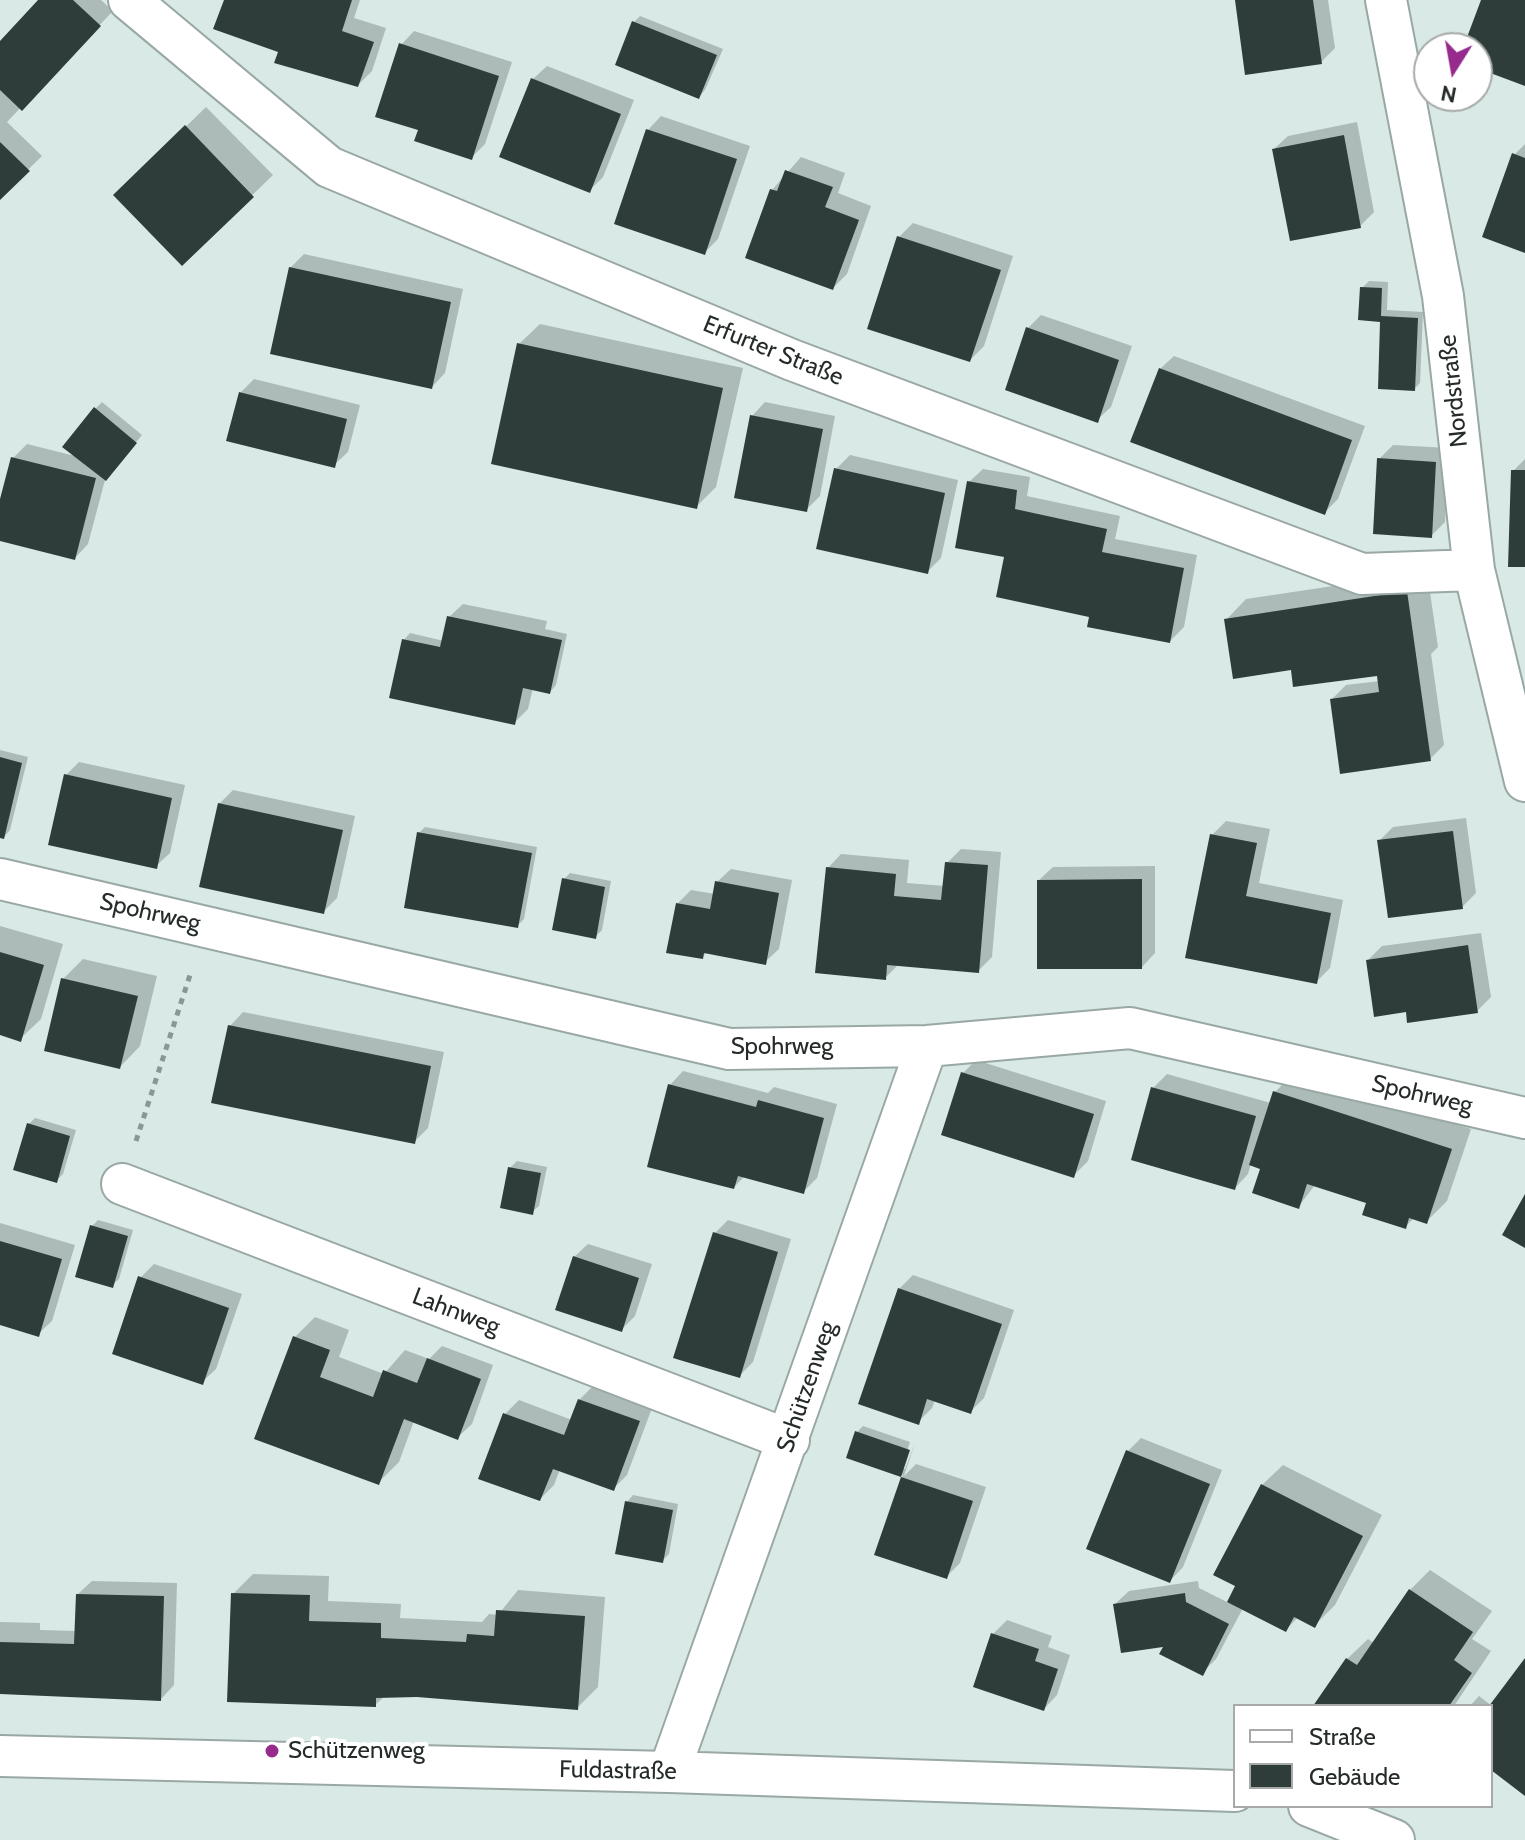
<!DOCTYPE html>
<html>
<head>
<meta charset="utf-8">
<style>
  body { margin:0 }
  #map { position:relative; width:1525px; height:1840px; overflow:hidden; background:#d8e9e6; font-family:Cabin,sans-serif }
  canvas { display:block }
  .legend { position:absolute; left:1233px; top:1704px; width:260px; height:104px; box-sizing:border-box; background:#fff; border:2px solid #a8aaaa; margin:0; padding:10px 14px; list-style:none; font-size:24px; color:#252b2a }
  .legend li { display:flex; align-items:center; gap:16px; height:40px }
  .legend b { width:40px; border:2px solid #a8aaaa }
  .north { position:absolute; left:1413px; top:32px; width:80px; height:80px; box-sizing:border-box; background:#fff; border:2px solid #a8aaaa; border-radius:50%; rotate:191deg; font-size:22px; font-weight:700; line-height:32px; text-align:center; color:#252b2a }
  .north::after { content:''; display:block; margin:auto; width:28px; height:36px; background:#962b8d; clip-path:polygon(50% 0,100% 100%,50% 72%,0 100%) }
</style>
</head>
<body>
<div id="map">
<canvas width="1525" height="1840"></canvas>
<ul class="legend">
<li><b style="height:10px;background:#fff"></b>Straße</li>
<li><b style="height:22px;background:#2f3d3a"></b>Gebäude</li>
</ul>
<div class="north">N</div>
</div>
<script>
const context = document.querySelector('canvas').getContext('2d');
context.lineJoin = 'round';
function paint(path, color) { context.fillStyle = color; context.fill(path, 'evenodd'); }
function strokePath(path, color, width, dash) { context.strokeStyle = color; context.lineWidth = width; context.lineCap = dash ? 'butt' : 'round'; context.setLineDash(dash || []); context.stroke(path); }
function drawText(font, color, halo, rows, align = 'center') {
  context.font = font + ' Cabin,sans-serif'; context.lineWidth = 8; context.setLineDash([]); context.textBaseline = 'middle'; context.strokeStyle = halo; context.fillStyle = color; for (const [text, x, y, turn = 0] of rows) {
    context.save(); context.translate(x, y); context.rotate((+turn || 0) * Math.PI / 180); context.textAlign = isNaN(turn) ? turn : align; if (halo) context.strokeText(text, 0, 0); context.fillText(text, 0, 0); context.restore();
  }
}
paint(new Path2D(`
  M41,0H101L113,11L7,122L42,156L0,197V44Z
  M226,0H360L354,18L386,28L372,71L358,85L281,51Z
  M1237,0H1328L1335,48L1321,62Z
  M640,16L723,49L705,90L699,97L634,22Z
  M414,31L512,62L485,144L472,157L420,129L401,45Z
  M547,66L634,100L603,177L589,191L533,79Z
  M206,107L273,175L182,263L116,195Z
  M661,116L750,146L718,239L704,253L648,130Z
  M1357,122L1374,212L1360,226L1274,149L1288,136Z
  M1525,144V251L1514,155Z
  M801,157L845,173L838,193L871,206L847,274L833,288L772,190Z
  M913,223L1013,256L984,346L970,360L899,237Z
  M304,254L463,289L445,373L432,387L290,268Z
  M1369,281L1388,282L1387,310L1423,312L1420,383L1414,389L1382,320L1362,288Z
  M1041,315L1132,346L1111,407L1097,420L1028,328Z
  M540,324L743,368L716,487L696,507L519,344Z
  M1174,356L1365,426L1338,499L1324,513L1160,369Z
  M254,379L360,405L348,452L334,465L240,393Z
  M102,402L142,435L105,480L88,544L75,558L0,539V507L13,458L27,444L79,457L95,409Z
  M765,402L835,416L820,496L806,510L752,416Z
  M1393,445L1449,448L1445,522L1431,536L1379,459Z
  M850,455L958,480L941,558L927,572L836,469Z
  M1525,459V565L1513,471Z
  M983,469L1030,477L1027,496L1120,516L1115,539L1197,555L1184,627L1170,641L1091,615L1007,555L969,482Z
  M1427,572L1438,647L1431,654L1444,745L1430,759L1332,699L1346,685L1380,681L1384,672L1292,668L1226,620L1246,599Z
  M463,604L547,621L545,629L567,634L556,685L550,692L533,688L528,709L514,723L404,640L410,633L444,641L449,617Z
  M0,750L28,757L10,830L4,837L0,836Z
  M79,762L185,785L170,853L156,866L66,775Z
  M233,790L355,816L337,898L323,912L219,804Z
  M1466,818L1476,893L1462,907L1379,841L1393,827Z
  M1226,821L1270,829L1259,883L1343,900L1330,968L1316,982L1188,957L1212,835Z
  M425,827L537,847L524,919L517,926L419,833Z
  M961,849L1001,852L992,957L978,971L899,964L885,978L828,868L841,854L909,860L907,883L945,886L947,863Z
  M1155,866V953L1142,967L1039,880L1053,867Z
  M731,869L792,880L779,949L765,962L708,951L702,957L677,904L691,890L715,894L717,882Z
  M570,873L611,881L602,930L595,937L564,879Z
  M0,926L63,944L41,1019L20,1039L0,1033Z
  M1481,933L1491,997L1477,1011L1368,960L1382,946Z
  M83,959L157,976L140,1046L120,1067L63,979Z
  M243,1012L444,1052L428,1128L414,1142L230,1026Z
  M976,1060L1106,1101L1088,1161L1074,1175L963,1073Z
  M683,1071L768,1093L774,1087L837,1104L817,1178L803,1192L745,1176L734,1187L670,1085Z
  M1167,1074L1271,1103L1275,1092L1289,1078L1383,1108L1389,1102L1471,1129L1447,1201L1427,1221L1415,1217L1406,1226L1368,1202L1315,1185L1299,1206L1262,1168L1251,1164L1248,1174L1235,1188L1153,1088Z
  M35,1118L76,1130L63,1174L56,1181L29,1124Z
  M517,1161L547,1167L539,1206L532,1212L510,1168Z
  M98,1220L133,1230L119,1279L112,1285L92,1226Z
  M728,1220L791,1239L753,1362L739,1376L714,1234Z
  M0,1223L75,1245L52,1321L38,1334L0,1323Z
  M588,1244L652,1264L635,1316L621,1330L574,1257Z
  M154,1264L242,1294L216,1369L202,1382L140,1278Z
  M913,1275L1014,1310L984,1398L970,1412L935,1400L932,1408L918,1422L899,1289Z
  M315,1317L349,1330L339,1357L384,1374L405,1350L429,1359L442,1346L493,1365L472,1424L458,1437L414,1421L399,1462L378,1483L295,1337Z
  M593,1386L652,1408L627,1475L613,1489L560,1469L554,1485L540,1499L505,1414L519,1400L572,1420L579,1400Z
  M863,1426L910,1442L901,1469H905L915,1443L904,1476L916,1464L986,1487L960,1563L946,1577L877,1553L903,1475L849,1457L857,1432Z
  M1141,1438L1222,1470L1183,1567L1170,1581L1127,1452Z
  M1283,1465L1382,1515L1335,1605L1315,1625L1298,1617L1286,1630L1243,1608L1216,1659L1202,1673L1115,1604L1129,1591L1198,1581L1199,1588L1229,1603L1238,1585L1262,1485Z
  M633,1495L678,1504L669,1554L662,1561L627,1502Z
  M1430,1570L1492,1611L1472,1639L1491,1651L1454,1706H1316L1347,1659L1368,1639L1374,1643L1410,1590Z
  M253,1574L329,1576L328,1601L401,1604L400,1618L482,1622L489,1614L498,1615L518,1590L605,1597L598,1687L577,1708L417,1695L385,1696L375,1705L233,1594Z
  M92,1581L177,1583L174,1685L161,1699L0,1692V1622L40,1623V1630L77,1631L78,1594Z
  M1007,1620L1052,1636L1048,1647L1070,1655L1057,1695L1044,1709L993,1634Z
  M1525,1662V1794L1491,1706H1470L1479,1696L1492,1706Z`), '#0003');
paint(new Path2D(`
  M38,0H73L101,26L22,111L0,90V41Z
  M224,0H352L342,31L374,42L358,87L274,63L278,52L213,29Z
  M1235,0H1313L1322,64L1245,75Z
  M1481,0H1525V86L1477,68V48H1463Z
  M632,21L717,55L699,99L615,65Z
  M399,43L499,76L472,160L414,141L418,130L375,117Z
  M531,78L621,114L590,193L499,157Z
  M185,125L254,197L182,266L113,195Z
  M646,129L737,159L705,255L614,224Z
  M1344,135L1361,228L1290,241L1272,149Z
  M0,142L30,171L0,200Z
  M1512,153L1525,158V253L1482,237Z
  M785,170L833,187L825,207L859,220L833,290L745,258L770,189L777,191Z
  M897,236L1001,270L970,362L867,329Z
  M289,267L451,302L432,389L270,354Z
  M1360,287L1382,288L1381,316L1418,318L1415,391L1378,389L1380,322L1358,320Z
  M1026,327L1119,360L1098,423L1005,390Z
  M517,343L723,388L697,509L491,464Z
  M1159,368L1352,440L1325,515L1130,442Z
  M239,392L347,419L335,468L226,441Z
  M94,407L137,443L106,481L62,447Z
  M750,415L823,429L807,512L734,498Z
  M11,457L96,478L75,560L0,541V499Z
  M1377,458L1436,462L1432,538L1373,534Z
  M834,468L945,493L928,574L816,549Z
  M1511,470H1525V567H1508Z
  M967,481L1017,490L1015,509L1107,529L1102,552L1184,568L1170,643L1087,627L1089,617L996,597L1004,557L955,548Z
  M1407,591L1431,761L1340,774L1330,699L1379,692L1377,676L1293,687L1291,670L1233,679L1224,619Z
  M447,616L562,640L550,694L523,688L515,725L389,698L402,639L440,647Z
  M0,757L22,763L4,839L0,838Z
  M64,774L172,798L157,869L48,845Z
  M218,803L343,830L324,914L199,887Z
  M1453,831L1463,909L1388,918L1377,840Z
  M417,832L532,853L518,928L404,908Z
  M1210,834L1257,843L1246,896L1331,913L1317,984L1185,958Z
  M945,862L988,865L979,973L887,965L886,980L815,973L826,867L896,874L894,896L941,900Z
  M562,878L605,887L596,939L552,930Z
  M1142,879V969H1037V880Z
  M715,881L779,893L766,965L704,953L703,959L666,953L676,903L710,909Z
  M1468,945L1478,1013L1407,1023L1406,1012L1374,1017L1366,960Z
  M0,952L44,965L21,1042L0,1035Z
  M61,978L138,996L120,1069L44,1051Z
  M228,1025L431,1066L415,1144L211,1103Z
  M961,1072L1094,1114L1074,1178L941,1135Z
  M668,1084L756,1107L758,1100L824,1118L804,1194L738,1176L734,1189L647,1167Z
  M1151,1087L1256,1116L1235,1190L1131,1160Z
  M1273,1091L1452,1149L1427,1224L1409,1218L1406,1229L1362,1215L1366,1203L1307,1184L1299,1209L1252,1193L1260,1169L1249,1165Z
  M27,1123L70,1136L57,1183L13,1170Z
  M508,1167L541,1173L533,1215L500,1208Z
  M1525,1194V1248L1502,1235Z
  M90,1225L128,1236L113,1288L75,1277Z
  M713,1232L778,1252L740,1378L673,1358Z
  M0,1241L62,1259L39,1337L0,1325Z
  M573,1256L639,1278L622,1332L555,1310Z
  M138,1276L229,1308L203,1385L112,1354Z
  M898,1288L1002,1324L971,1414L927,1399L919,1425L858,1404Z
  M293,1336L330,1350L320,1377L373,1397L383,1370L417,1383L427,1358L481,1379L458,1440L404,1419L379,1485L254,1439Z
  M578,1399L640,1421L614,1491L553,1469L540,1501L478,1479L503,1413L564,1435Z
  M855,1431L910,1450L901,1477L973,1501L947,1579L874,1555L901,1477L846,1458Z
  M1126,1450L1210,1484L1170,1583L1086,1549Z
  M1261,1484L1363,1536L1315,1628L1294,1617L1286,1632L1227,1602L1235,1586L1213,1575Z
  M625,1501L673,1510L663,1563L615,1554Z
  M1409,1589L1473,1632L1454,1660L1472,1673L1449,1706H1313L1346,1658L1357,1665Z
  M231,1593L310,1595L309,1621L381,1623V1638L466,1642L467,1634L494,1636L496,1610L585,1616L578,1710L417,1697L376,1698V1707L227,1702Z
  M1185,1593L1186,1602L1229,1624L1203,1676L1159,1654L1163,1647L1121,1653L1113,1604Z
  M76,1594L164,1596L161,1701L0,1694V1642L74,1644Z
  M991,1633L1039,1649L1035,1661L1058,1669L1044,1711L973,1687Z
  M1525,1658V1796L1491,1770L1489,1706Z`), '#2f3d3a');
const street = new Path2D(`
  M129,0L329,167L792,360L1362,574L1474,570
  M1386,0L1443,296L1474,570L1525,781
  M0,879L729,1049L927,1046L1130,1028L1525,1118
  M122,1184L789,1440
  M0,1756L669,1772L1235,1791
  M669,1772L927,1046
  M1309,1806L1394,1840`);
strokePath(street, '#99a8a5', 44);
strokePath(new Path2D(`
  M136,1141L191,972`), '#8a9795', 5, [6, 6]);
strokePath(street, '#fff', 40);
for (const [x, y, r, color] of [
  [272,1751,8,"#962b8d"]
]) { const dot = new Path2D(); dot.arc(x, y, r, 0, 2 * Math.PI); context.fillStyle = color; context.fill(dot); strokePath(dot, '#fff', 3); }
drawText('24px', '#252b2a', '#fff', [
  ["Erfurter Straße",773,351,22],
  ["Nordstraße",1454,391,-96],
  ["Spohrweg",150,913,13],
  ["Spohrweg",782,1047],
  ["Spohrweg",1422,1095,13],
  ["Lahnweg",456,1312,21],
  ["Schützenweg",807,1387,-71],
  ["Fuldastraße",618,1771,1]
]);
drawText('24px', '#252b2a', '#fff', [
  ["Schützenweg",288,1751]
], 'left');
</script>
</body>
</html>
